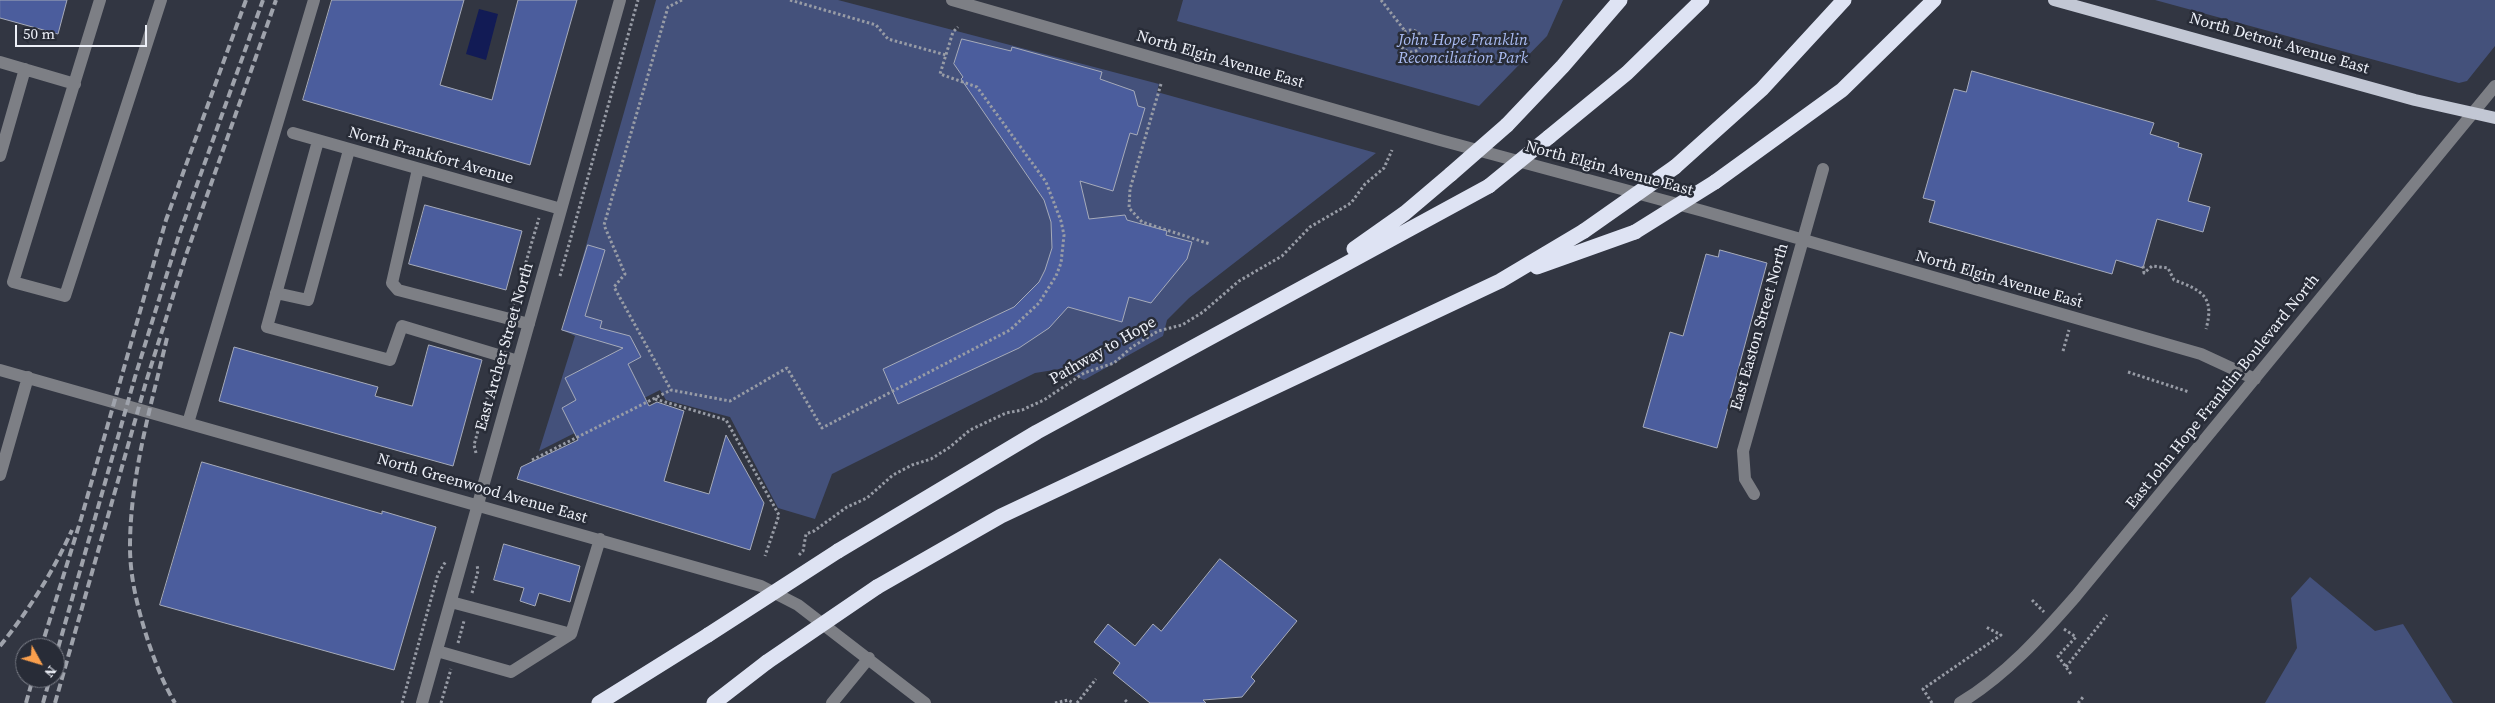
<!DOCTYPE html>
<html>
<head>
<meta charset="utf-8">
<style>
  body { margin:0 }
  #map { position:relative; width:2495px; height:703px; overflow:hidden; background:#323642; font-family:"Source Serif 4",serif }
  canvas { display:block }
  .north { position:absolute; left:15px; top:638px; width:50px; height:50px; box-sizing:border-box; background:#282c37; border:1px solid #777a84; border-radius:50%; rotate:129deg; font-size:14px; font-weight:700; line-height:20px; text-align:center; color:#edf0f8 }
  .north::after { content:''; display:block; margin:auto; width:18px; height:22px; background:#f99f4d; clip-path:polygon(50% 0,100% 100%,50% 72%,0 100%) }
  .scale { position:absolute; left:15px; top:25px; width:132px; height:22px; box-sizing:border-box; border:2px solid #edf0f8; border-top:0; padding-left:6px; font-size:15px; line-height:18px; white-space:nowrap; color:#edf0f8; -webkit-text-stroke:4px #282c37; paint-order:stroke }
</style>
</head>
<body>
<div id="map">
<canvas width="2495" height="703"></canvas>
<div class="north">N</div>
<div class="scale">50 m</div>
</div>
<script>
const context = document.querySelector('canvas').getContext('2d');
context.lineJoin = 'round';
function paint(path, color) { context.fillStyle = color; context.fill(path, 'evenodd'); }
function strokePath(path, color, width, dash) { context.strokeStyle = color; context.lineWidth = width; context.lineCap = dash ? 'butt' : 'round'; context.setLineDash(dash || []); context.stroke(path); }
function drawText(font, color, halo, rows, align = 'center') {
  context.font = font + ' "Source Serif 4",serif'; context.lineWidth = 5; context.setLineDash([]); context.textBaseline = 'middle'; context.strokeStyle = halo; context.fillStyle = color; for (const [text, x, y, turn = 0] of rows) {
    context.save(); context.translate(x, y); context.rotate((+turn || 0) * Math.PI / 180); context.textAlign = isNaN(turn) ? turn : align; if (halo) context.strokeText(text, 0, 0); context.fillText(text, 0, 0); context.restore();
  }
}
paint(new Path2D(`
  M656,0H838L1159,84L1157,92L1376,153L1189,298L1167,320L1163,336L1084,380L1060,369L1035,373L832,474L815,519L778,508L730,417L666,400L660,390L539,451L575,336L562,330Z
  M1183,0H1563L1547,36L1479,106L1177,21Z
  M2155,0H2495V46L2467,81L2459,83Z
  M2310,577L2375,631L2403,624L2453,703H2265L2297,648L2291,598Z`), '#44517b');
paint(new Path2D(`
  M479,9L498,14L486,60L466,54Z`), '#121b55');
const building = new Path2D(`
  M0,0H67L58,34L0,18Z
  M332,0H464L440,85L492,100L518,0H577L530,165L303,100Z
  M962,39L1011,51L1012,47L1102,72L1100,79L1134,91L1138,106L1145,108L1137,135L1130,133L1113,191L1080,181L1089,219L1125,215L1127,220L1167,231L1166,235L1192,242L1187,259L1151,303L1129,297L1122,322L1068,307L1049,328L1019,348L898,404L883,369L1014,307L1039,282L1045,270L1052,248L1051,222L1044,200L961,79L963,77L954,64Z
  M1972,71L2154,123L2150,134L2179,143L2178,147L2202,154L2188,201L2210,207L2203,232L2157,219L2143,268L2116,260L2112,274L1929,222L1935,201L1923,198L1954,89L1966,92Z
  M425,205L522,231L506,290L409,264Z
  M588,245L605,250L585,316L602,321L600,328L630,336L641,357L628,364L649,406L657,402L684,411L664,481L709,494L726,435L764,503L750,550L517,479L521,467L578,440L562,408L576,400L565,378L623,348L562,330Z
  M1720,250L1767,263L1717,448L1643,427L1670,332L1683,336L1706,254L1718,257Z
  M429,345L482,360L453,466L219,401L234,347L378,387L375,396L412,406Z
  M202,462L382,514V511L436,527L394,670L160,605Z
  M504,544L580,566L570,602L539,593L535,606L520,601L524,588L494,580Z
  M1220,559L1297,621L1251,677L1255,681L1242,697L1203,700L1206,703H1150L1113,673L1120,663L1094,642L1108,624L1135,646L1153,624L1161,631Z`);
paint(building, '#4b5d9d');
strokePath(building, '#a6abba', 1);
strokePath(new Path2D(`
  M682,0L668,7L604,225L625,274L614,287L671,390L730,401L787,368L822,428L1010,330L1039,303L1056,276L1061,263L1064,235L1061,221L1046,182L977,87L940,74L953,32L958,27
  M790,0L876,25L888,39L946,55
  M1381,0L1405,31
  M1400 41a11 11 0 1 1 22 0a11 11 0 1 1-22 0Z
  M1161,84L1130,189L1129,208L1142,222L1210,244
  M2143,266L2144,273L2152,266L2168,268L2174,280C2202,290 2215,297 2206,329
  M560,276L638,0
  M2076,305L2080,293
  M513,306L539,218
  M2063,351L2069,330
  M2128,372L2189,392
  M655,399L726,420L779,515L765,556
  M476,453L474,445L495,370
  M532,460L671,390
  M799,555L803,551L806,534L814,531L847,507L867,498L893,475L912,465L931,459L950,447L970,430L1006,413L1022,410L1044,400L1084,373L1114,363L1132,347L1158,331L1182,325L1203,312L1239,281L1282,256L1310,227L1351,203L1365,184L1384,168L1392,150
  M472,593L478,571L477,565
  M2032,600L2044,612
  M2064,629L2076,637L2058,656L2071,674
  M458,643L464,621
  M2066,667L2107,615
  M1125,700L1128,703
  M402,703L438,574L446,561
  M441,703L451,669
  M1055,703L1068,700L1074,703
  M1077,703L1096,679
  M1932,703L1923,689L2001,635L1986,627
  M2078,703L2084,696`), '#989ca6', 3, [2.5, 2.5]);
strokePath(new Path2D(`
  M100,0L13,282L65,296L161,0
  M952,0L1440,140L1703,211L2201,354L2255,379
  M0,62L75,84
  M293,133L561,209
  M318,141L267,327L390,360L402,326L518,361
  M0,156L25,69
  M418,169L392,283L398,290L529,324
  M276,293L308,300L349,150
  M0,370L761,586L798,605L925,703
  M188,423L314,0
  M0,475L28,377
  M1754,494L1745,479L1743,451L1823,169
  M451,602L571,634L600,539
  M437,651L511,672L571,634
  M422,703L620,0
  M832,703L869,658
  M1960,703C2005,676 2042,635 2076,596L2495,86`), '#7d7f85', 12);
strokePath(new Path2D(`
  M2054,0L2415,100L2495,118`), '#c2c7d4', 12);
strokePath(new Path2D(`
  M1507,125L1563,66L1620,0
  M1549,137L1627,73L1702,0
  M1675,167L1762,89L1844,0
  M1715,182L1842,90L1934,0
  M1354,249L1405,213L1451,174
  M1537,267L1635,232
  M838,551L1037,432L1489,186
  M877,587L1001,516L1500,281L1584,231
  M599,703L708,635
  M714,703L767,662`), '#dee3f3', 15);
strokePath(new Path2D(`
  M167,338C151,406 130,476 130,547C130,580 139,613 149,644C156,664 164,685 175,703
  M0,646C29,610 53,572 72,530
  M41,648L81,519L166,220L246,0
  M55,659L135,377L179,235L263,0
  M26,703L33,678
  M43,703L50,678
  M55,703L146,382L186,255L276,0`), '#9fa3ac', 4, [8, 4]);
strokePath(new Path2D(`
  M1451,174L1507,125
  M1489,186L1549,137
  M1584,231L1675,167
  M1635,232L1715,182
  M708,635L838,551
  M767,662L877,587`), '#dee3f3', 15);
drawText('italic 16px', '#aabcf3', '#282c37', [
  ["John Hope Franklin",1463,41],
  ["Reconciliation Park",1463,59]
]);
drawText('16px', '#edf0f8', '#282c37', [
  ["North Detroit Avenue East",2279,44,16],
  ["North Elgin Avenue East",1220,60,16],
  ["North Frankfort Avenue",431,156,16],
  ["North Elgin Avenue East",1609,169,15],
  ["North Elgin Avenue East",1999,280,16],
  ["East Easton Street North",1760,327,-74],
  ["East Archer Street North",505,347,-74],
  ["Pathway to Hope",1103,351,-30],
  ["East John Hope Franklin Boulevard North",2223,392,-51],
  ["North Greenwood Avenue East",482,489,16]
]);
</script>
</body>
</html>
